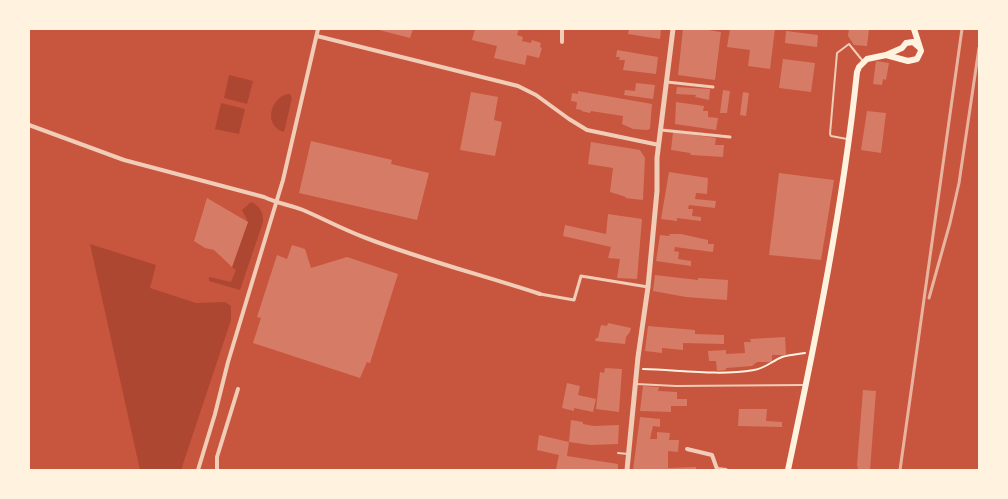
<!DOCTYPE html>
<html>
<head>
<meta charset="utf-8">
<style>
  body { margin:0 }
  #map { position:relative; width:1008px; height:499px; overflow:hidden; background:#c8553d; font-family:"PT Sans Narrow",sans-serif }
  canvas { display:block }
  .frame { position:absolute; inset:0; border:30px solid #fff3e0; pointer-events:none }
</style>
</head>
<body>
<div id="map">
<canvas width="1008" height="499"></canvas>
<div class="frame"></div>
</div>
<script>
const context = document.querySelector('canvas').getContext('2d');
context.lineJoin = 'round';
function paint(path, color) { context.fillStyle = color; context.fill(path, 'evenodd'); }
function strokePath(path, color, width, dash) { context.strokeStyle = color; context.lineWidth = width; context.lineCap = dash ? 'butt' : 'round'; context.setLineDash(dash || []); context.stroke(path); }
paint(new Path2D(`
  M229,75L253,81L247,104L224,98Z
  M287,94H290L292,98L284,132C264,126 269,100 287,94Z
  M221,103L245,109L239,134L215,129Z
  M251,202C259,205 264,213 263,222L240,290L209,281V277L231,282L236,270L232,267L248,222L242,210Z
  M90,244L156,265L150,288L196,303L225,302L231,306V320L181,470H140Z`), '#ae4732');
paint(new Path2D(`
  M375,29H413L410,38Z
  M475,29H519L517,35L523,37L522,41L531,43L532,40L541,43L540,47L542,48L539,58L527,55L525,65L494,58L497,46L472,40Z
  M629,29H661L660,39L628,34Z
  M683,29H702L721,32L715,80L678,75Z
  M730,29H775L770,69L748,66L750,50L727,47Z
  M849,29H869L867,46L854,45L848,36Z
  M786,31L818,35L817,47L785,43Z
  M617,50L658,57L656,74L623,70L625,60H619L620,57H616Z
  M783,59L815,63L811,92L779,88Z
  M876,61L889,63L886,80L883,79L882,85L873,84Z
  M636,83L655,85L653,99L624,95L625,90L635,91Z
  M677,87L710,89L709,100L695,97L696,95L676,94Z
  M723,90L730,91L727,113H720Z
  M578,91L652,104L650,129L647,130L633,129L622,124L623,116L591,111L590,113L581,111L582,110L576,109L577,102L571,101L572,93L578,94Z
  M471,92L498,97L494,120L502,122L495,156L460,150Z
  M743,92L749,93L746,116L740,115Z
  M676,102L704,106L703,111H708V117L718,118L716,130L675,124Z
  M867,111L886,113L881,153L861,150Z
  M673,132L716,138L715,145H724L723,157L691,155L690,153L671,150Z
  M311,141L392,160L391,164L429,173L417,220L299,193Z
  M591,142L640,150L645,158L643,200L625,198L626,197L610,192L613,168L588,164Z
  M669,172L708,178L707,194L696,193L695,199L716,201L715,208L689,205L688,209H693L692,216L701,217V221L677,218V221L661,219Z
  M779,173L834,180L821,260L769,255Z
  M207,198L248,222L232,267L214,250L205,248L194,241Z
  M608,214L642,219L637,279L617,278L620,259L608,258L611,247L563,236L565,225L606,234Z
  M669,234H681L708,240V244H714L713,252L675,247L674,251L679,252L678,259L691,261V266L656,261L660,235L670,236Z
  M292,245L305,249L311,268L347,257L398,274L370,363L367,362L360,378L253,343L261,318L257,317L277,255L287,259Z
  M655,275L698,280V278L728,280L727,300L686,297L653,291Z
  M608,323L631,328L630,332L626,337L625,344L595,341L596,338H598L601,325L607,326Z
  M648,326L695,330V334L724,335V344L683,343V350L662,348V353L645,351Z
  M785,337L786,355H772V362H757L752,366L726,368V370L717,371L716,361H709L708,351L726,350V354L745,353L744,342H751L750,339Z
  M605,368L622,369L619,412L596,409L600,372L604,373Z
  M567,383L580,386L578,395L596,399L593,412L574,408V411L562,408Z
  M643,386L659,387L658,391L677,392V399H687V406H671V412L640,411Z
  M863,390L876,391L870,470L858,469L857,465Z
  M739,409H767L766,421L782,422V427L738,426Z
  M640,417L660,419V427L653,426L650,439H657V432L670,433L669,440H679L678,452L668,451V468L696,467V470H633Z
  M571,420L583,422V424L594,426L619,425L618,444L590,445L569,442L567,456L618,464V470L556,469L559,455L537,450L539,435L569,442Z`), '#d67c66');
strokePath(new Path2D(`
  M643,369C680,370 718,376 754,370C766,368 772,361 782,357C789,355 798,354 805,353`), '#fff3e0', 2);
strokePath(new Path2D(`
  M847,139L831,136L830,134L837,53L849,44L862,60
  M636,384L676,386L803,385
  M618,453L628,454`), '#f1ccb7', 2);
strokePath(new Path2D(`
  M667,82L713,87
  M661,130L730,137
  M540,294L574,300L581,276L648,287`), '#f1ccb7', 3);
strokePath(new Path2D(`
  M317,36L518,86L536,95L569,119L587,130L659,145
  M562,42V29
  M29,125L124,160L264,197C276,203 290,205 303,210C324,219 344,230 366,238C423,260 482,275 540,294
  M687,449L712,455L717,469L726,470
  M198,470L215,414L228,362L283,180L318,29
  M217,470V457L238,389`), '#f1ccb7', 4);
strokePath(new Path2D(`
  M627,470L638,357L648,287L657,191V158L673,29`), '#f1ccb7', 5);
strokePath(new Path2D(`
  M886,55L908,61L917,59L921,51L914,29
  M788,470C816,338 843,206 857,72L859,67L867,59L886,55L902,48L906,43L913,42L920,48`), '#fff3e0', 6);
strokePath(new Path2D(`
  M929,298L950,223L959,183L979,48
  M900,470L962,29`), '#e9b49f', 3);
</script>
</body>
</html>
